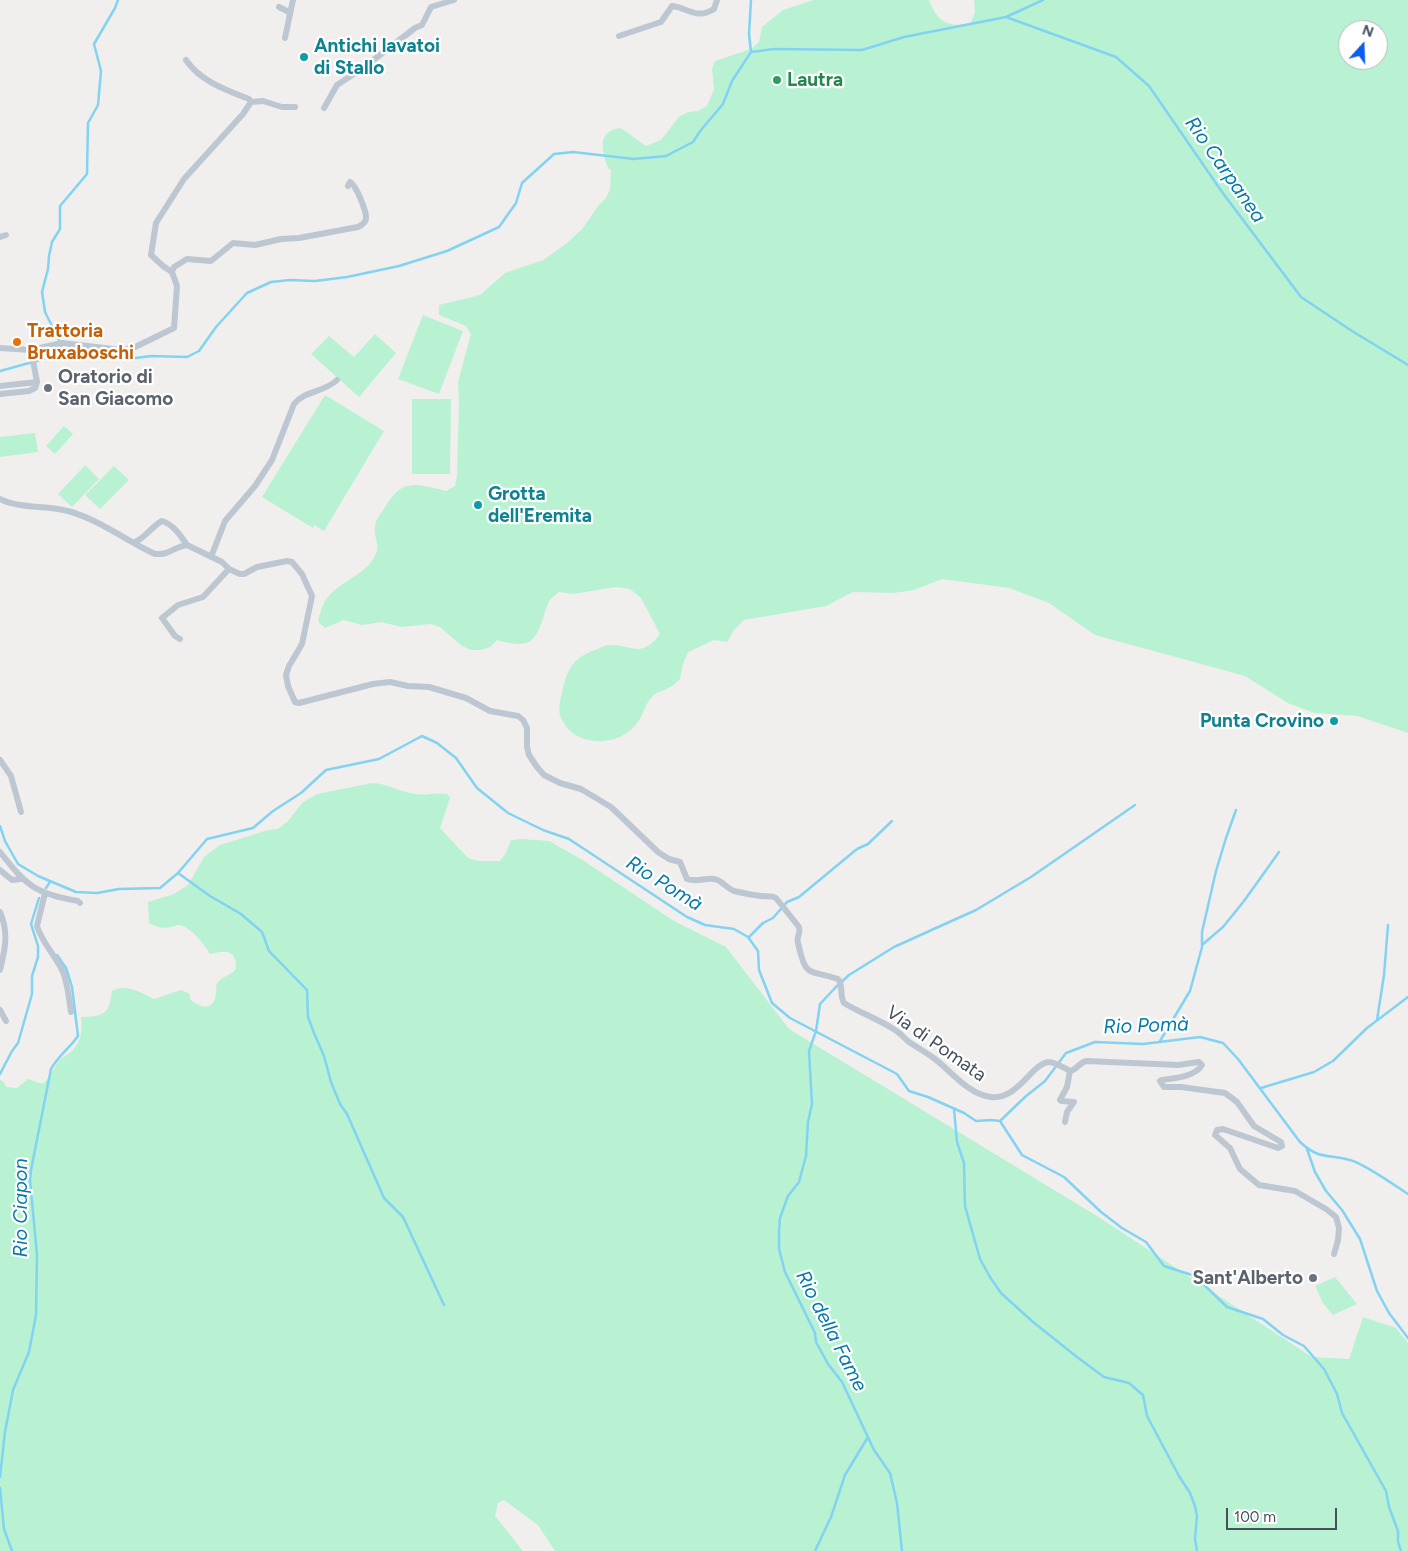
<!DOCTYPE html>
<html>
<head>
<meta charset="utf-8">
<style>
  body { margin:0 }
  #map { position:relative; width:1408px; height:1551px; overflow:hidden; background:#f1eeee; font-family:Figtree,sans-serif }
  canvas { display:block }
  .north { position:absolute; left:1338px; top:20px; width:50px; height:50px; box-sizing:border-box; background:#fff; border:1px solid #b5b9be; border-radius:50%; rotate:20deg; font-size:14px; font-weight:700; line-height:20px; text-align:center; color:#454f5d }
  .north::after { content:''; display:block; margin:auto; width:18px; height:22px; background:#0b5ded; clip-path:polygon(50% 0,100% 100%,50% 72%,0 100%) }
  .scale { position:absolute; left:1226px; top:1508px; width:111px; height:22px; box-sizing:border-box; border:2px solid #454f5d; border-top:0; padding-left:6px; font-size:15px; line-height:18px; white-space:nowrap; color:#454f5d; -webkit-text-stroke:4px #fff; paint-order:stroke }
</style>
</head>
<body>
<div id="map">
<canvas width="1408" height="1551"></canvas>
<div class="north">N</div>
<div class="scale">100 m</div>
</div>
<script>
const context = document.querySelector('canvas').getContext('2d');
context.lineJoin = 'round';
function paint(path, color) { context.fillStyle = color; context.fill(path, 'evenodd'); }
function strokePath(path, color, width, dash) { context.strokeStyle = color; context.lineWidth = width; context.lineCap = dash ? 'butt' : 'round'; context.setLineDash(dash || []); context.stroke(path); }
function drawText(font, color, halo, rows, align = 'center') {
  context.font = font + ' Figtree,sans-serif'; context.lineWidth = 4.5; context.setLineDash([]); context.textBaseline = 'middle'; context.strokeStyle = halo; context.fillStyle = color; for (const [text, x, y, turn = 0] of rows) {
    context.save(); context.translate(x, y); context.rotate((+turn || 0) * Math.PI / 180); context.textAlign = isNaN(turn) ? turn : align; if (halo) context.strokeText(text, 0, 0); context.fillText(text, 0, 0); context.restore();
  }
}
paint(new Path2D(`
  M813,0H929C937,22 948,27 970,24L975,12L974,0H1408V733L1357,716L1314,713L1288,703L1245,676L1095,635L1049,603L1009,588L942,579L914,590L894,593L853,592L826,606L744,620L734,630L727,642L714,640L688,652L683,664L680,679C677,682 673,686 668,688C664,691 658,691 654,695C647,701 645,708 641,717C632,735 609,745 589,740C576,737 567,731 561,718C557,709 561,697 563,688C568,667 575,657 595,650C600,648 605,645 610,645C634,645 641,659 660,634L641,598L630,589L616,587L573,594L559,592C556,595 552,597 550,600C547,604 546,610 544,615C535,646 527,648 497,640L490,647L481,650H471L462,646L440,627L431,624L401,627L382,622L362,625L344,620L325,628L318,621C320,615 321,608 324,603C334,584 359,578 371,562C384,545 373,542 375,526C376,520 380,514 384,509C402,477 416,484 446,491L455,486L457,476L459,401L458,382L471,334L466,326L439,315V305L480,295L505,273L543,260L567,243L582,229L599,205L606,198L610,189L611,170L608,168C602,150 596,131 621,128L646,146L661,140L679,117L688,112L698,111L707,106L714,89L712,69L715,61L751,49L759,42L762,27L783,10ZM1348,30H1378V60H1348Z
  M423,315L463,331L439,394L398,379Z
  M375,334L396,353L359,397L311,354L329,336L354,357Z
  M325,395L384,431L324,531L314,525L313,528L262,497Z
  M412,399H451L450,474H412Z
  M64,426L73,434L55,454L46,446Z
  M35,433L38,452L0,457V437Z
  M85,465L99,479L72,507L58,494Z
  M114,466L129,480L100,509L85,495Z
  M372,783C387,783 400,792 415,794C425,796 436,792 447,794L450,798L440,828L468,858L478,861H500L506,853L511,840L521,839L549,841L581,859L674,921L726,947L789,1029L1097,1216L1312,1357L1349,1359L1363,1317L1396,1328L1408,1343V1551H555L538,1525L504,1500L498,1503L495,1516L523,1551H0V1080L4,1082L6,1087L17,1088L28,1079L43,1084C50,1077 53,1069 59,1061C63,1056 68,1055 72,1051C82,1041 82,1030 81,1017C104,1016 109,1015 112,991C125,983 142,993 154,999L181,990L190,994V999C201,1009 214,1011 216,993C217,988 215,984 219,981C224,976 231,975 236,969C237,949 225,950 210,954C205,945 190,926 179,925C177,925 174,926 172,927C163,929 157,927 149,923L148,902L174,894L188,885L204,857L220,845L268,830L278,829L288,821L302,803L317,794Z
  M1335,1277L1357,1304L1333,1315L1323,1303L1315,1286Z`), '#b8f2d3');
strokePath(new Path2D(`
  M1006,17L1116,57L1149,86L1222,192L1301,297L1352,331L1408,365
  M751,52L749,34L751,0
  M63,354L60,342L45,312L42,292L48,269L49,256L52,242L60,229V206L87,174L88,123L98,105L101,71L94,44L115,8L118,0
  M0,371L69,352L128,359L151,356L187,357L199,351L216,327L247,293L271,282L290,280L315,281L347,277L399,266L447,251L499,227L516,203L522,183L554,154L573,152L634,159L666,156L693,142L701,130L723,104L732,81L751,52L774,49L862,50L904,37L1006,17L1043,0
  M0,826L5,841L18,864L38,876L76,892L97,893L119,889L160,888L178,873L207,839L253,828L273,811L301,793L326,770L379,759L422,736L437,743L456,758L477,788L508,813L543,830L569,839L687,917L705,925L734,929L748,937L758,951L759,970L772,1003L790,1018L897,1074L909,1091L928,1097L964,1113L976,1121L991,1120L1000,1121L1025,1097L1045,1081L1066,1053L1095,1042L1143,1044L1200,1037L1223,1043L1238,1059L1300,1142C1321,1161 1326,1153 1350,1160C1365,1164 1394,1185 1408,1194
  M178,873L210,896L241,914L262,932L269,951L307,990L308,1017L314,1033L324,1056L331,1082L340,1104L347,1114L384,1198L403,1217L444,1305
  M46,888L50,882
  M749,937L763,923L773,918L787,902L799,897L857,849L868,844L892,821
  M1202,945L1223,927L1244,901L1279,852
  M1377,1020L1384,975L1388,925
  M1160,1041L1190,991L1202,947V932L1216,871L1226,838L1236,810
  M0,1074L12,1051L18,1043L32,994V976L38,957V946L31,924L39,898
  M1261,1088L1314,1072L1333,1061L1367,1028L1408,997
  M954,1109L957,1142L964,1163L965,1206L980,1259L990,1277L1001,1293L1033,1322L1077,1357L1104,1377L1129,1383L1143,1395L1147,1416L1179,1476L1190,1493L1195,1506L1197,1516L1195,1539L1197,1551
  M1000,1121L1022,1155L1064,1177L1101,1212L1122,1228L1146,1242L1164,1266L1195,1276L1227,1307L1263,1319L1283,1335L1304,1346L1324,1369L1337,1394L1342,1413L1386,1491L1389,1507L1398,1531V1542L1401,1551
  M1307,1149L1315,1172L1326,1191L1342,1210L1360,1239L1377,1291L1389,1313L1408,1338
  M0,1477L5,1432L13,1390L29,1352L36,1315L37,1255L30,1180L31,1170L51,1069C59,1055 69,1049 78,1036L72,987L66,968L57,955
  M0,1488L4,1529L12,1551
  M815,1551L831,1517L845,1475L868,1437
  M902,1551L897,1503L890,1473L874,1450L842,1382L828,1364L816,1342L815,1333L785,1272L779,1249V1231L780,1218L788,1196L799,1182L806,1156L808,1122L812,1104L809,1051L816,1031L820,1004L835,988L849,975L894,947L976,910L1031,877L1135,805`), '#82d3f2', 2.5);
strokePath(new Path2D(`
  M279,7L289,12
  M619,36L661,22L672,6C689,8 696,20 714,9L717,0
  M285,38L293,0
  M186,60C200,81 226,90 249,99L251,102
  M324,108L337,85L363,68L415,28L422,25L431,7L454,0
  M0,237L6,235
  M172,272L174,267L187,259L211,261L233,243L255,245L281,239L299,238L358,227C362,225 365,223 366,219C367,212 356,185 350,182L348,186
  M0,348L31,350L62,343L122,350L135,347L174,328L177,286L172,272L163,266L151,255L156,223L184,179L243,114L251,102L263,101L282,107H295
  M0,386L37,382L31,350
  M0,394L29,391L35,388L37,382
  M0,499C19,509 46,505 68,511C100,520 125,540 155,554C171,555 173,547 187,545L222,562L229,569L240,574H244L257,567L287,561L292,562L302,574L312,596L302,644L289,666L286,675L288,686L295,702L299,703L373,684L390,682L408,686L429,687L466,698L490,711L518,716L523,720L527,728V747L529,755L537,767L544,775L560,783L581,789L611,807L658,852L669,859L680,862L687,879C699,883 704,877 714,879C722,880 726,888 734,891C742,893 752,895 761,896C767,897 771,895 776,898L799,927C801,933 796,937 798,943C806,979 808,969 838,979C844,986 839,995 844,1003C862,1014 881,1020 898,1032C902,1035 905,1039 909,1042C918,1048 927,1053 935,1059C952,1072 968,1094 991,1097C1018,1100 1032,1063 1049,1062C1055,1062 1064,1068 1070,1071
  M135,542C146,537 151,527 162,521C174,525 180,535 187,545
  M211,557L225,521L255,486L272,460L294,404C304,391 325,392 337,380
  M180,639L175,636L162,618L178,605L203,597L229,569
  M0,760L11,776L21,812
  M0,852C26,885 35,894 78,901L80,903
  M0,870L12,880L21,879
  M45,893L37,926C42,943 56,956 63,972C68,985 69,999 71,1012
  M0,912C9,932 5,950 0,970
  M0,1010L6,1021
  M1070,1071C1077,1070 1079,1062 1087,1061L1178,1065L1199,1062L1202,1065C1195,1077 1174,1078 1162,1080L1160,1081L1164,1087H1181L1225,1093L1237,1102L1254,1126L1281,1142L1282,1146L1278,1148L1223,1129L1217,1130L1215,1135L1230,1148L1240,1169L1259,1185L1295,1191L1326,1209L1336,1217L1339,1228L1338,1240L1334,1254
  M1065,1122L1067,1112L1074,1102L1061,1101L1060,1100L1067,1087L1070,1071`), '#bdc7d1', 6);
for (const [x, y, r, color] of [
  [304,57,5,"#0f9aa8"],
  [777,80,5,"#2e9e5b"],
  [17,342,5,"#e8710a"],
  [48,388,5,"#6b7280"],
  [478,505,5,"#0f9aa8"],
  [1334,721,5,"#0f9aa8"],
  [1313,1278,5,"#6b7280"]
]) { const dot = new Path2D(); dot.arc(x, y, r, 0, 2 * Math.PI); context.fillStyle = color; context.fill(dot); strokePath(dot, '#fff', 2); }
drawText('bold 19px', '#0d838f', '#fff', [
  ["Antichi lavatoi",314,46],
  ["di Stallo",314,68],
  ["Grotta",488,494],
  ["dell'Eremita",488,516],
  ["Punta Crovino",1324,721,"right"]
], 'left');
drawText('bold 19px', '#27864d', '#fff', [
  ["Lautra",787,80]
], 'left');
drawText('bold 19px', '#c56008', '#fff', [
  ["Trattoria",27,331],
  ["Bruxaboschi",27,353]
], 'left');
drawText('bold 19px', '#5b616d', '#fff', [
  ["Oratorio di",58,377],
  ["San Giacomo",58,399],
  ["Sant'Alberto",1303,1278,"right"]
], 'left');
drawText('19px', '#454f5d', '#fff', [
  ["Via di Pomata",936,1044,35]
]);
drawText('italic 20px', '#037aab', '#fff', [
  ["Rio Carpanea",1225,170,55],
  ["Rio Pomà",664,884,32],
  ["Rio Pomà",1146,1026,-2],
  ["Rio Ciapon",21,1208,-90],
  ["Rio della Fame",831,1331,63]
]);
</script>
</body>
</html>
